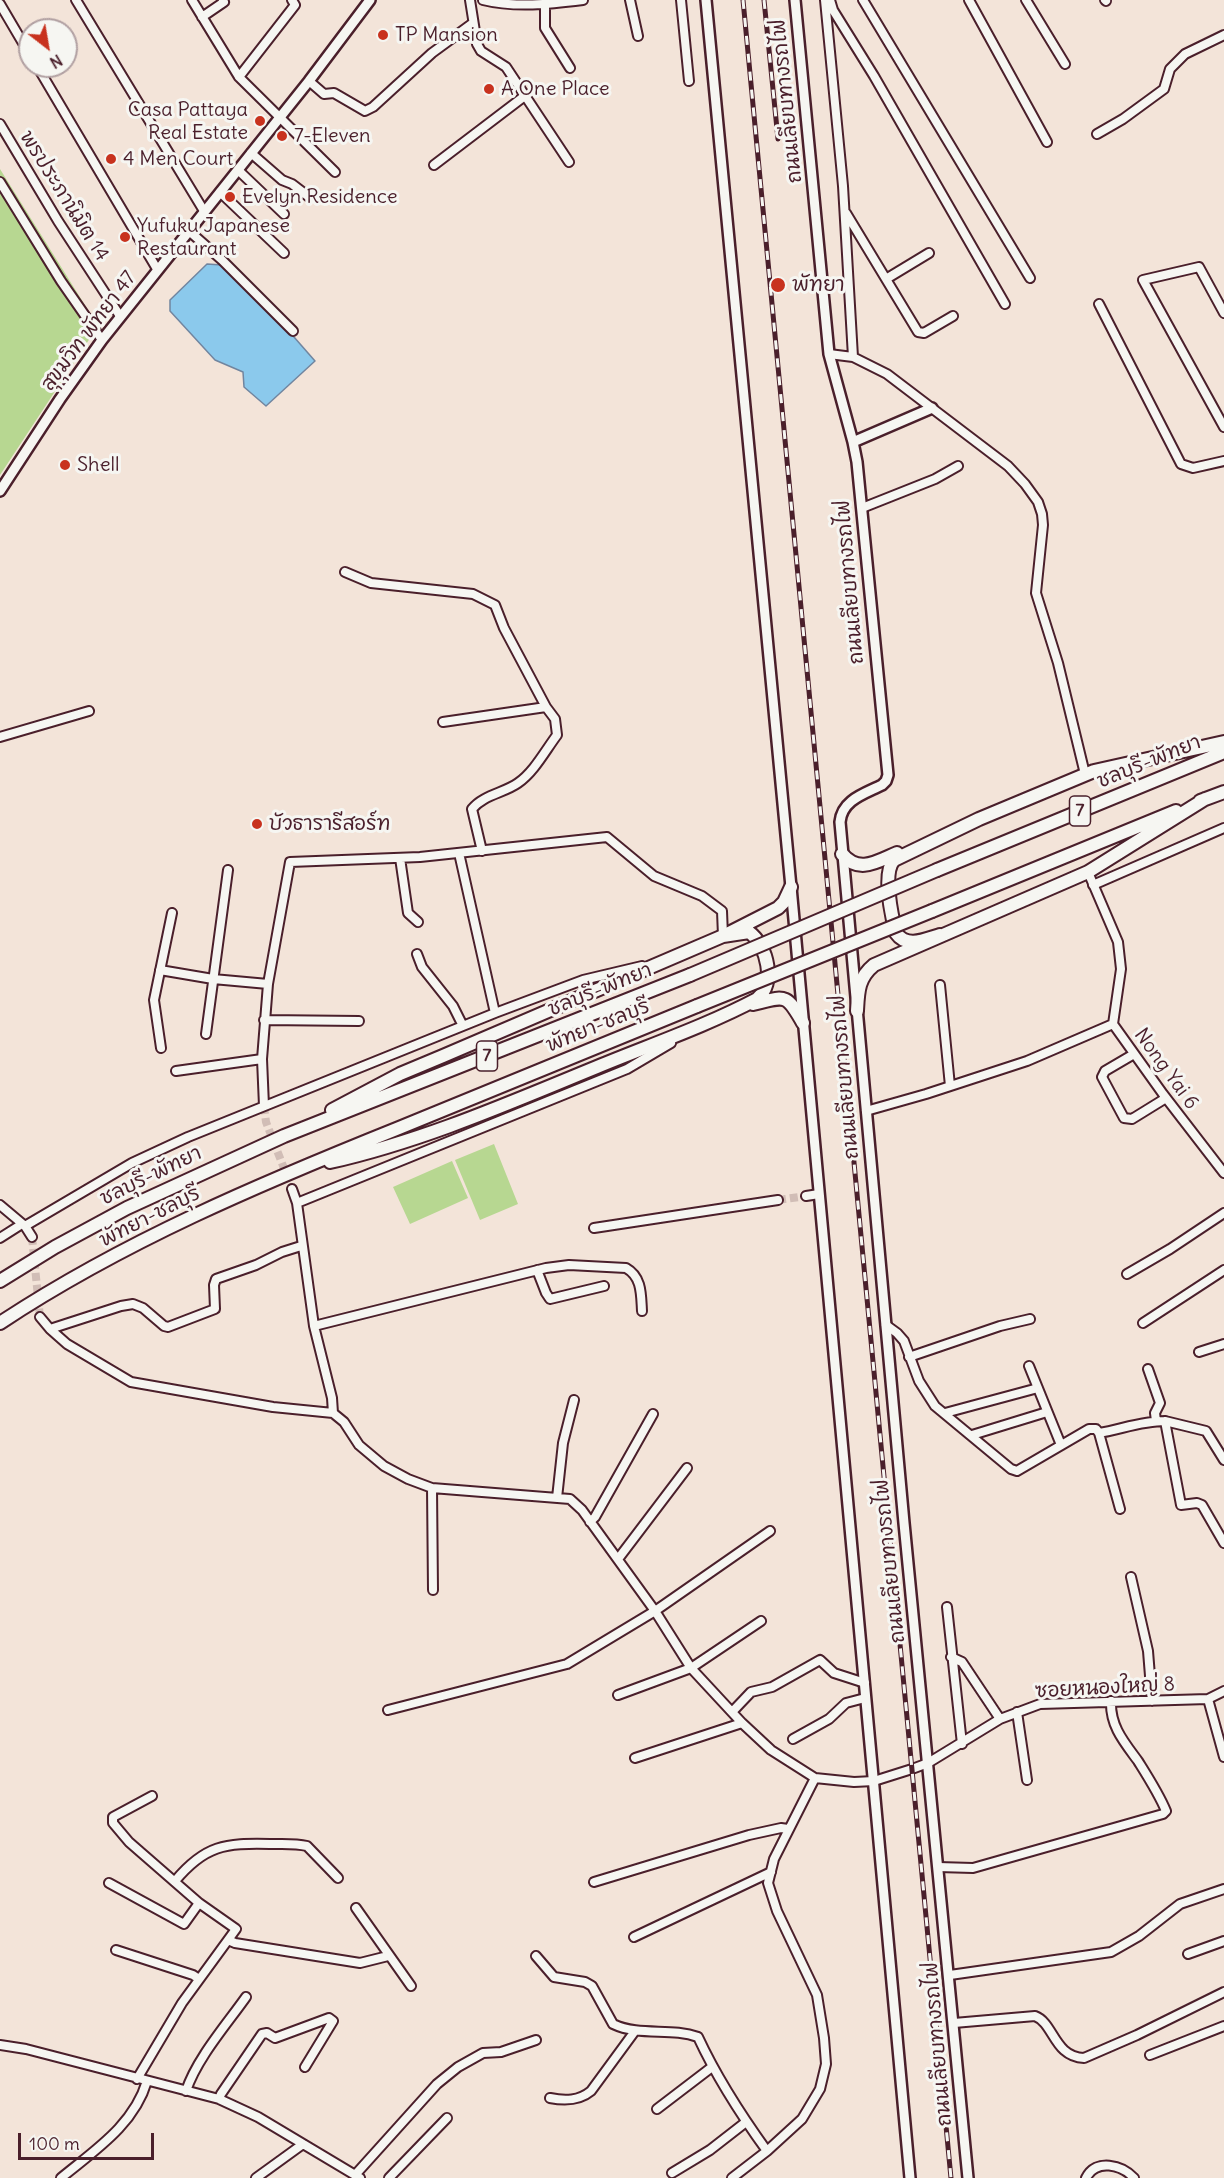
<!DOCTYPE html>
<html>
<head>
<meta charset="utf-8">
<style>
  body { margin:0 }
  #map { position:relative; width:1224px; height:2178px; overflow:hidden; background:#f3e4d9; font-family:Delius,sans-serif }
  canvas { display:block }
  .north { position:absolute; left:18px; top:18px; width:60px; height:60px; box-sizing:border-box; background:#f6f6f2; border:2px solid #b1a0a2; border-radius:50%; rotate:149deg; font-size:16px; font-weight:700; line-height:24px; text-align:center; color:#4a1f2b }
  .north::after { content:''; display:block; margin:auto; width:21px; height:27px; background:#c8321e; clip-path:polygon(50% 0,100% 100%,50% 72%,0 100%) }
  .scale { position:absolute; left:18px; top:2133px; width:136px; height:27px; box-sizing:border-box; border:3px solid #4a1f2b; border-top:0; padding-left:8px; font-size:18px; line-height:21px; white-space:nowrap; color:#4a1f2b; -webkit-text-stroke:4px #f6f6f2; paint-order:stroke }
</style>
</head>
<body>
<div id="map">
<canvas width="1224" height="2178"></canvas>
<div class="north">N</div>
<div class="scale">100 m</div>
</div>
<script>
const context = document.querySelector('canvas').getContext('2d');
context.lineJoin = 'round';
function paint(path, color) { context.fillStyle = color; context.fill(path, 'evenodd'); }
function strokePath(path, color, width, dash) { context.strokeStyle = color; context.lineWidth = width; context.lineCap = dash ? 'butt' : 'round'; context.setLineDash(dash || []); context.stroke(path); }
function drawText(font, color, halo, rows, align = 'center') {
  context.font = font + ' Delius,"Playpen Sans Thai",sans-serif'; context.lineWidth = 6; context.setLineDash([]); context.textBaseline = 'middle'; context.strokeStyle = halo; context.fillStyle = color; for (const [text, x, y, turn = 0] of rows) {
    context.save(); context.translate(x, y); context.rotate((+turn || 0) * Math.PI / 180); context.textAlign = isNaN(turn) ? turn : align; if (halo) context.strokeText(text, 0, 0); context.fillText(text, 0, 0); context.restore();
  }
}
paint(new Path2D(`
  M0,169L98,326L0,475Z
  M494,1144L518,1204L480,1220L455,1160Z
  M452,1161L468,1198L410,1224L393,1187Z`), '#b7d791');
const water = new Path2D(`
  M207,264L222,265L273,313L315,361L266,406L244,387L243,372L215,360L170,311V300Z`);
paint(water, '#8bc9ec');
strokePath(water, '#71859f', 1.5);
strokePath(new Path2D(`
  M264,1106L266,1122L292,1189
  M778,1200L806,1196
  M32,1237L40,1317`), '#d1bdb6', 8, [8, 4]);
const minor = new Path2D(`
  M76,0L204,211
  M192,0L239,77L335,172
  M470,0L477,44L481,51L506,67L569,162
  M483,0C515,8 550,4 583,0
  M630,0L638,36
  M681,0L689,81
  M825,0L843,186L853,357
  M830,0L833,10L874,76L1005,304
  M863,0L1030,278
  M969,0L1047,142
  M1026,0L1065,64
  M1105,0L1106,1
  M0,4L30,55
  M545,5V28L570,68
  M202,17L224,2L223,0
  M37,66L157,269
  M239,77L295,5L292,0
  M309,81L324,94L334,93L365,111L373,107L432,53L473,23
  M0,124L58,221L120,316
  M1097,134L1123,119L1164,89L1170,69L1185,54L1224,35
  M251,153L282,180L292,184L309,197
  M434,165L526,95
  M238,170L284,214
  M0,182L61,281L102,340
  M220,192L284,253
  M846,213L918,332L924,333L953,316
  M189,231L222,260L293,331
  M886,279L929,253
  M1099,304L1181,464L1193,468L1224,461
  M1224,313L1199,267L1143,280L1224,427
  M829,354L853,357L887,374L1008,466L1025,484L1038,502L1042,514L1043,525L1036,593L1058,663L1085,774
  M862,508L935,479L958,466
  M345,572L371,583L473,594L495,605L504,628L546,707L555,719L557,735C545,751 534,772 518,783C504,793 483,795 472,809L482,851
  M443,722L546,707
  M0,737L89,711
  M459,853L495,1013
  M400,858L408,913L418,922
  M1088,872L1118,942L1121,969L1113,1024L1163,1094L1224,1173
  M1093,885L1224,828
  M417,954L422,967L453,1006L463,1026
  M160,970L213,979L268,984
  M940,985L950,1086
  M264,1020L359,1021
  M206,1034L228,870
  M161,1048L154,1000L172,913
  M1134,1054L1105,1071L1102,1077L1124,1118L1132,1119L1166,1098
  M176,1071L262,1059
  M264,1106L262,1059L268,984L290,862L420,857L607,837L654,876L702,896L722,911L723,936
  M866,1111L926,1094L1027,1061L1113,1024
  M292,1189L297,1203L314,1326L332,1398L333,1413
  M806,1196L819,1194
  M297,1203L627,1069L671,1043
  M0,1205L25,1226L32,1237
  M25,1226L132,1163L188,1137L495,1013L583,980L642,966
  M594,1228L778,1200
  M0,1238L22,1224
  M537,1270L546,1293L550,1299L604,1286
  M1127,1274L1170,1249L1224,1213
  M40,1317L50,1329L67,1344L131,1382L273,1407L333,1413L344,1422L359,1445L384,1466L408,1479L432,1488L570,1499L582,1510L655,1611L691,1668L742,1723L771,1750L815,1778L854,1782L874,1781L912,1769L928,1763L1000,1719L1040,1704L1208,1699L1224,1691
  M1143,1323L1224,1270
  M886,1325L897,1333L904,1341L919,1381L935,1406L1011,1469L1017,1471L1089,1429H1096L1099,1433C1122,1429 1142,1421 1165,1421L1181,1505L1197,1503L1202,1505L1224,1543
  M314,1326L546,1268L569,1265L626,1268C642,1277 641,1294 642,1311
  M50,1329L121,1306L133,1304L143,1308L164,1326L168,1327L215,1309L214,1285L216,1279L256,1265L282,1252L301,1246
  M1199,1352L1224,1344
  M909,1357L1000,1326L1030,1319
  M1029,1366L1061,1445
  M1148,1369L1160,1403L1155,1413L1156,1421
  M945,1413L1038,1388
  M1165,1421L1206,1431L1224,1460
  M1099,1433L1120,1509
  M972,1435L1047,1412
  M432,1488L433,1590
  M557,1498L563,1443L574,1400
  M590,1522L595,1517L653,1414
  M618,1559L687,1468
  M1131,1577L1148,1651L1152,1701
  M947,1607L962,1744
  M951,1657L962,1662L1000,1719
  M618,1695L691,1668L761,1621
  M1208,1699L1224,1757
  M388,1710L567,1664L655,1611L770,1531
  M732,1712L751,1692L772,1687L820,1660L834,1673L865,1683
  M1017,1712L1027,1780
  M793,1739L829,1719L846,1703L865,1698
  M635,1758L742,1723
  M938,1867L973,1868L1163,1814L1166,1811C1159,1794 1148,1777 1138,1761C1124,1742 1110,1726 1111,1701
  M175,1881C205,1845 225,1843 270,1844C282,1844 295,1843 307,1846L338,1878
  M594,1882L749,1835L781,1828L788,1829
  M109,1883L184,1924L199,1903
  M356,1908L411,1986
  M634,1937L771,1872
  M228,1940L235,1943L360,1963L388,1956
  M116,1950L193,1975L199,1979
  M1188,1954L1224,1941
  M536,1956L554,1977L585,1982L592,1986L613,2024C640,2037 671,2027 698,2037C717,2078 741,2115 767,2151
  M950,1975L1111,1952L1139,1936L1180,1904L1224,1889
  M954,2023L1035,2016C1054,2023 1054,2057 1084,2058L1137,2035L1224,1992
  M0,2045L26,2049L219,2099L258,2117L360,2178
  M1150,2055L1224,2026
  M137,2079L182,2003L236,1929L199,1903L129,1842L113,1823V1817L152,1796
  M186,2091C197,2058 227,2024 246,1997
  M550,2098C565,2101 579,2101 591,2091L635,2031
  M219,2099L221,2094L262,2034L267,2033L275,2038L329,2018L333,2021L305,2067
  M657,2109L712,2067
  M672,2173L710,2150L746,2122
  M355,2175L437,2084L458,2067L483,2053L501,2052L536,2040
  M61,2178C95,2150 134,2125 147,2081
  M256,2178L303,2144
  M389,2178L447,2118
  M732,2178L767,2151L802,2119L820,2089L826,2064L824,2038L817,1995L777,1911L768,1883L774,1859L815,1778
  M1086,2178C1096,2158 1122,2165 1134,2178`);
const tertiary = new Path2D(`
  M706,0L791,887L910,2178
  M795,0L829,354L853,442L857,462L888,775L886,781L882,785C864,794 842,800 840,822L904,1523L968,2178
  M853,442L932,408
  M0,491L60,399L102,340L309,81L370,0`);
const trunk = new Path2D(`
  M1200,801L1224,792
  M842,854C859,874 876,862 897,853
  M937,870L1224,752
  M932,911L1176,811
  M940,935C926,939 907,949 896,933C892,917 882,873 894,860L979,819L1094,771L1224,742
  M753,1004C786,996 786,993 803,1023
  M857,1011C858,992 858,978 874,965L1088,872L1205,799
  M332,1110L400,1074L443,1056L723,936L778,908L784,902L791,887
  M330,1162C423,1141 509,1103 597,1067C650,1045 706,1026 757,999C776,984 768,946 749,932L723,936
  M0,1281L55,1247L127,1208L284,1136L690,975
  M0,1323C124,1241 262,1183 399,1128C498,1087 598,1047 697,1006`);
strokePath(minor, '#4a1f2b', 12);
strokePath(tertiary, '#4a1f2b', 14);
strokePath(trunk, '#4a1f2b', 16);
strokePath(minor, '#f6f6f2', 8);
strokePath(tertiary, '#f6f6f2', 9);
strokePath(trunk, '#f6f6f2', 12);
const rail = new Path2D(`
  M743,0L951,2178
  M764,0L778,139`);
strokePath(rail, '#4a1f2b', 5);
strokePath(rail, '#f6f6f2', 3, [9]);
const trunkBridge = new Path2D(`
  M690,975L937,870
  M697,1006L932,911`);
strokePath(trunkBridge, '#4a1f2b', 16, []);
strokePath(trunkBridge, '#f6f6f2', 12);
for (const [x, y, r, color] of [
  [383,35,6,"#c8321e"],
  [489,89,6,"#c8321e"],
  [260,121,6,"#c8321e"],
  [282,136,6,"#c8321e"],
  [111,159,6,"#c8321e"],
  [230,197,6,"#c8321e"],
  [125,237,6,"#c8321e"],
  [778,285,8,"#c8321e"],
  [65,465,6,"#c8321e"],
  [257,824,6,"#c8321e"]
]) { const dot = new Path2D(); dot.arc(x, y, r, 0, 2 * Math.PI); context.fillStyle = color; context.fill(dot); strokePath(dot, '#f6f6f2', 2); }
for (const [x, y, w] of [
  [1080,811,21],
  [487,1056,21]
]) { const box = new Path2D(); box.roundRect(x - w / 2, y - 15, w, 30, 4.5); context.fillStyle = '#f6f6f2'; context.fill(box); strokePath(box, '#4a1f2b', 1.5); }
drawText('bold 18px', '#4a1f2b', null, [
  ["7",1080,811],
  ["7",487,1056]
]);
drawText('20px', '#4a1f2b', '#f6f6f2', [
  ["TP Mansion",395,35],
  ["A One Place",501,89],
  ["Casa Pattaya",248,110,"right"],
  ["Real Estate",248,133,"right"],
  ["7-Eleven",294,136],
  ["4 Men Court",123,159],
  ["Evelyn Residence",242,197],
  ["Yufuku Japanese",137,226],
  ["Restaurant",137,249],
  ["พัทยา",792,285],
  ["Shell",77,465],
  ["บัวธารารีสอร์ท",269,824]
], 'left');
drawText('20px', '#4a1f2b', '#f6f6f2', [
  ["ถนนเลียบทางรถไฟ",787,101,-96],
  ["พรประภานิมิต 14",64,196,58],
  ["สุขุมวิท พัทยา 47",89,331,-53],
  ["ถนนเลียบทางรถไฟ",850,582,-95],
  ["ชลบุรี-พัทยา",1149,762,-22],
  ["ชลบุรี-พัทยา",600,990,-22],
  ["พัทยา-ชลบุรี",598,1026,-22],
  ["Nong Yai 6",1166,1069,54],
  ["ถนนเลียบทางรถไฟ",845,1077,-95],
  ["ชลบุรี-พัทยา",151,1176,-26],
  ["พัทยา-ชลบุรี",150,1217,-27],
  ["ถนนเลียบทางรถไฟ",890,1561,-96],
  ["ซอยหนองใหญ่ 8",1105,1688,-3],
  ["ถนนเลียบทางรถไฟ",938,2044,-95]
]);
</script>
</body>
</html>
